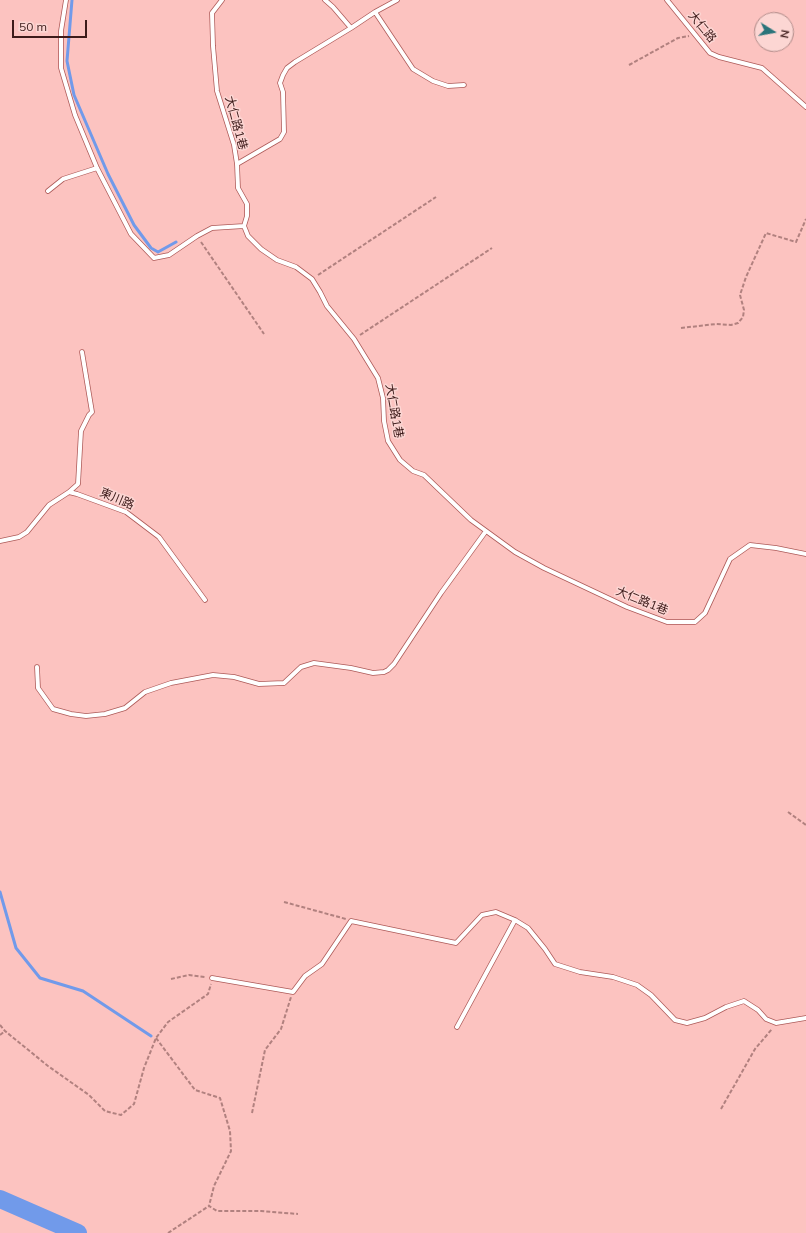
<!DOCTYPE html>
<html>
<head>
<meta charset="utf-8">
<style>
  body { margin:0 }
  #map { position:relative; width:806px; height:1233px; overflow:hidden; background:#fcc3c0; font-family:Mulish,sans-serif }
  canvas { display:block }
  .north { position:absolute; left:754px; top:12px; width:40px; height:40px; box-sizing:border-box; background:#fcd6d3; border:1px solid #b08b89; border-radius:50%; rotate:101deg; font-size:11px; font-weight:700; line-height:16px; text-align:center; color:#3d1b1a }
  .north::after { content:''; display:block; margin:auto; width:14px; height:18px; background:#2a747a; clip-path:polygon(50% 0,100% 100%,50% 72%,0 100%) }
  .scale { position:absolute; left:12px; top:20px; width:75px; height:18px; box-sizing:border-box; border:2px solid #3d1b1a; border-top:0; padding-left:5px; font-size:12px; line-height:14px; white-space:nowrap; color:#3d1b1a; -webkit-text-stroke:3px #fcd6d3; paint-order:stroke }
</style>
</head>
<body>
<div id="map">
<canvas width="806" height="1233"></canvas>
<div class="north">N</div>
<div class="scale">50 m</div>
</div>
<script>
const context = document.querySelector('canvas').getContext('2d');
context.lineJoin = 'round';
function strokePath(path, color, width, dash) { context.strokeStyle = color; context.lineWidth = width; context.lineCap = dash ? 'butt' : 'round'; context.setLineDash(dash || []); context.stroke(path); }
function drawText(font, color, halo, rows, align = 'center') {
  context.font = font + ' Mulish,"Noto Sans TC",sans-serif'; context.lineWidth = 3; context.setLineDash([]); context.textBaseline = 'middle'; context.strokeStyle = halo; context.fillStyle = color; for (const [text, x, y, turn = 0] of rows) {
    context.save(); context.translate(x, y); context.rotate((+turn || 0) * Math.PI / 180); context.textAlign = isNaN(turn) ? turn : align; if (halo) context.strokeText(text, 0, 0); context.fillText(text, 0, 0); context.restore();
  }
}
strokePath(new Path2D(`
  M72,0L67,61L74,95L108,174L134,225L151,248L158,252L176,242
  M0,892L16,948L40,978L83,991L151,1036`), '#719aea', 3);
strokePath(new Path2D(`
  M0,1199L78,1233`), '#719aea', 18);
const service = new Path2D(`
  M66,0L61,31V68L75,115L97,168L131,234L154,258L169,255L197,236L212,228L244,226
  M222,0L212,13L213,46L217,91L234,145L237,164L238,188L247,204V216L244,226L248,236L261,249L277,260L296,267L312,279L320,292L327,306L354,339L378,378L383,398L384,421L388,441L400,460L413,471L424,475L471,520L515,552L544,568L627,607L667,622H695L705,613L730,559L750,545L776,548L806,554
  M325,0L333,7L351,28
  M667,0L710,53L719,57L762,68L806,107
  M375,12L413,69L433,81L448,86L464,85
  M237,164L280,139L284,132L283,92L280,83L283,75L287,68L295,62L351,28L375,12L397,0
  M48,191L63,179L97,168
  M69,492L78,484L81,431L89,415L92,412L82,352
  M0,541L19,537L27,532L49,505L69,492L77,494L126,512L159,537L205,600
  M37,667L38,688L53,709L71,714L86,716L105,714L125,708L145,692L171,683L213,675L234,677L259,684L284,683L301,667L314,663L351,668L373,673L384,672L388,670L394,664L441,593L486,531
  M212,978L293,992L305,976L322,964L351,921L456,943L482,915L496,912L515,920L528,928L545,949L555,964L580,972L613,977L637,985L651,995L675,1020L687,1023L705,1018L726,1007L744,1001L758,1010L766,1019L776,1023L806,1018
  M457,1027L515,920`);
strokePath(service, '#ad5a58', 5.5);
strokePath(new Path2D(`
  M629,65L678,38L689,36
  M201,242L264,334
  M318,275L436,197
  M681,328L716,324L731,325L738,323L743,317L744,310L740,295L746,277L766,233L796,242L806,219
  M360,335L492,248
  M788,812L806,825
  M284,902L346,919
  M171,979L189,975L205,977
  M0,1025L5,1031L48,1066L89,1095L105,1111L121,1115L134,1104L144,1068L156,1038L168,1022L208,994L211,984
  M0,1035L5,1031
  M156,1038L195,1090L220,1098L230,1131L231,1151L214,1186L209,1206L217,1211H261L298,1214
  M721,1109L755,1049L772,1029
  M252,1113L265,1050L281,1029L291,997
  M168,1233L209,1206`), '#b1817f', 2, [4, 2]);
strokePath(service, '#fff', 4);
drawText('12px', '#3d1b1a', '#fcd6d3', [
  ["大仁路",702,27,50],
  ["大仁路1巷",236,123,75],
  ["大仁路1巷",394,411,80],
  ["東川路",117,499,23],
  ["大仁路1巷",642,601,22]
]);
</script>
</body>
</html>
